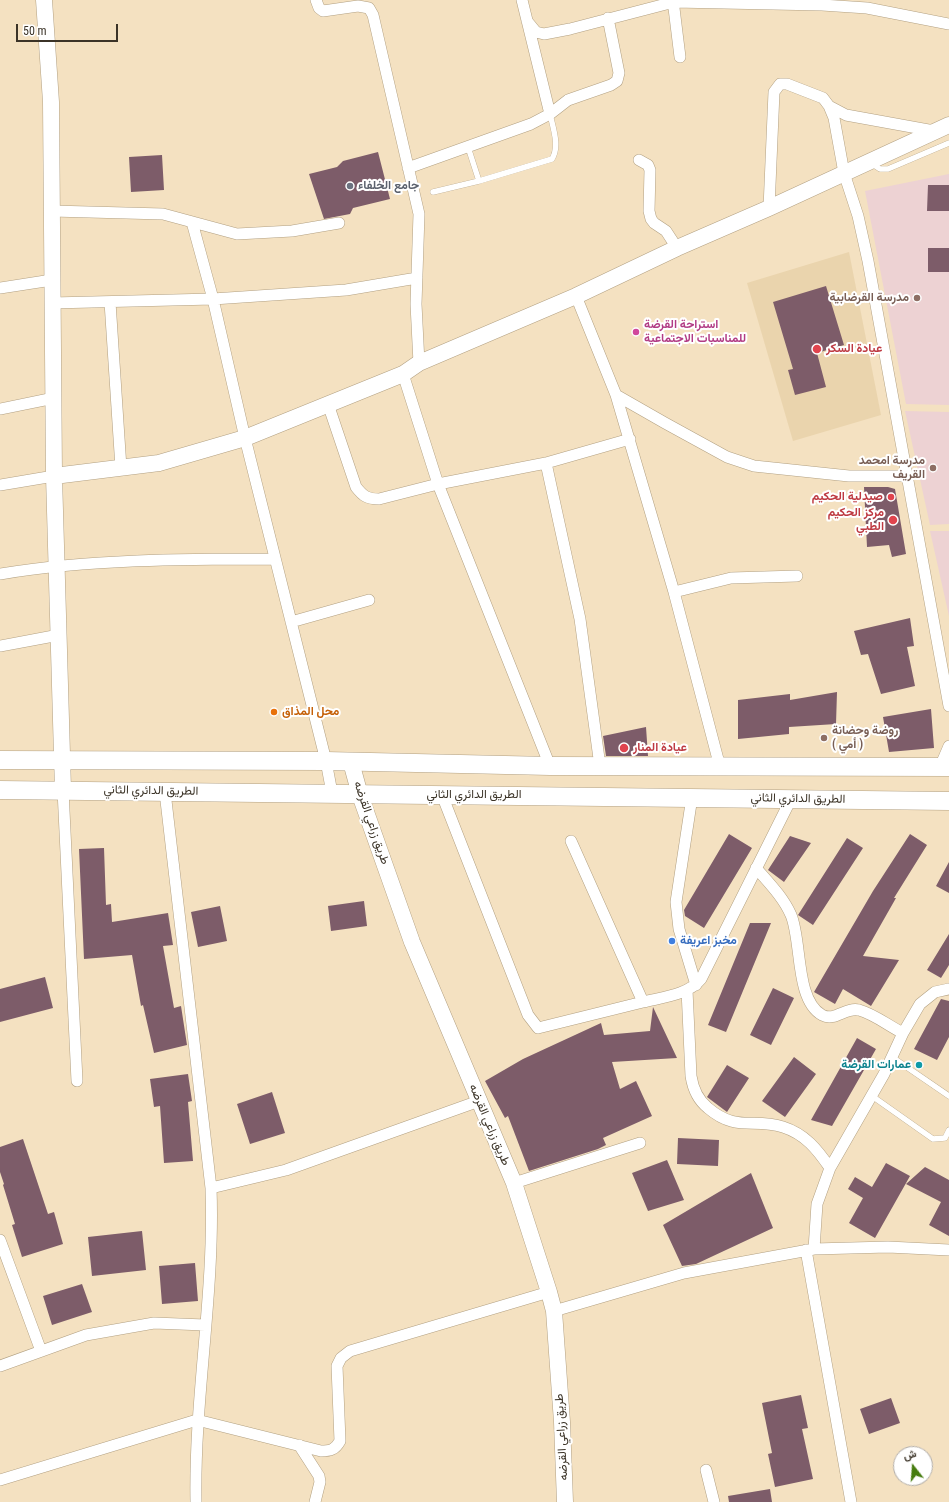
<!DOCTYPE html>
<html>
<head>
<meta charset="utf-8">
<style>
  body { margin:0 }
  #map { position:relative; width:949px; height:1502px; overflow:hidden; background:#f4e1c1; font-family:"Roboto Condensed",Vazirmatn,sans-serif }
  canvas { display:block }
  .north { position:absolute; left:893px; top:1446px; width:40px; height:40px; box-sizing:border-box; background:#fff; border:1px solid #b1ada9; border-radius:50%; rotate:343deg; font-size:11px; font-weight:700; line-height:16px; text-align:center; color:#3b3327 }
  .north::after { content:''; display:block; margin:auto; width:14px; height:18px; background:#467c0f; clip-path:polygon(50% 0,100% 100%,50% 72%,0 100%) }
  .scale { position:absolute; left:16px; top:24px; width:102px; height:18px; box-sizing:border-box; border:2px solid #3b3327; border-top:0; padding-left:5px; font-size:12px; line-height:14px; white-space:nowrap; color:#3b3327; -webkit-text-stroke:3px #fff; paint-order:stroke }
</style>
</head>
<body>
<div id="map">
<canvas width="949" height="1502"></canvas>
<div class="north">ش</div>
<div class="scale">50 m</div>
</div>
<script>
const context = document.querySelector('canvas').getContext('2d');
context.lineJoin = 'round';
function paint(path, color) { context.fillStyle = color; context.fill(path, 'evenodd'); }
function strokePath(path, color, width, dash) { context.strokeStyle = color; context.lineWidth = width; context.lineCap = dash ? 'butt' : 'round'; context.setLineDash(dash || []); context.stroke(path); }
function drawText(font, color, halo, rows, align = 'center') {
  context.font = font + ' "Roboto Condensed",Vazirmatn,sans-serif'; context.lineWidth = 4; context.setLineDash([]); context.textBaseline = 'middle'; context.strokeStyle = halo; context.fillStyle = color; for (const [text, x, y, turn = 0] of rows) {
    context.save(); context.translate(x, y); context.rotate((+turn || 0) * Math.PI / 180); context.textAlign = isNaN(turn) ? turn : align; if (halo) context.strokeText(text, 0, 0); context.fillText(text, 0, 0); context.restore();
  }
}
paint(new Path2D(`
  M849,252L881,415L793,441L747,283Z`), '#ead4ad');
paint(new Path2D(`
  M949,174V405L906,404L865,191Z
  M905,411L949,412V524L930,525Z
  M930,531H949V616Z`), '#edd2d3');
paint(new Path2D(`
  M378,152L390,199L353,208L350,214L324,219L309,174L337,167L343,161Z
  M162,155L164,190L131,192L129,157Z
  M928,185H949V211H927Z
  M928,248H949V272H928Z
  M826,286L844,345L817,353L826,387L795,395L788,370L793,369L773,302Z
  M864,487H888L895,489L906,554L892,557L889,545L867,547Z
  M910,618L914,646L907,647L915,686L881,694L868,654L861,655L854,631Z
  M837,692L836,724L789,727V734L738,739V700L790,694V700Z
  M931,709L934,748L889,752L883,717Z
  M646,727L648,756H606L603,736Z
  M729,834L752,848L704,928L685,916L684,910Z
  M910,834L927,845L894,898H896L863,956L899,960L871,1006L843,989L835,1004L814,992L873,891Z
  M790,836L811,843L784,882L768,870Z
  M847,838L863,848L813,925L798,915Z
  M104,848L106,905L111,904L112,922L168,913L173,945L163,946L174,1008L181,1006L187,1045L154,1053L143,1005L141,1006L132,955L84,959L79,849Z
  M949,862V893L936,886Z
  M364,901L367,926L331,931L328,906Z
  M220,906L227,941L198,947L191,912Z
  M750,923H771L726,1032L708,1025Z
  M949,934V965L941,978L927,970Z
  M45,977L53,1008L0,1022V989Z
  M773,988L794,998L771,1045L750,1035Z
  M941,999L949,1001V1037L937,1060L914,1049Z
  M653,1007L677,1058L612,1062L620,1089L636,1081L652,1116L603,1138L606,1145L598,1149L529,1171L508,1116L505,1118L485,1081L523,1059L601,1023L604,1035L650,1031Z
  M857,1038L876,1049L832,1126L811,1120Z
  M794,1057L816,1074L785,1117L762,1101Z
  M727,1065L749,1078L727,1112L707,1097Z
  M188,1074L192,1101L188,1102L193,1161L164,1163L160,1106L154,1107L150,1079Z
  M272,1092L285,1133L250,1144L237,1104Z
  M678,1138L719,1140L718,1166L677,1164Z
  M23,1139L48,1214L54,1212L63,1244L22,1257L12,1225L15,1224L3,1185L4,1184L0,1172V1147Z
  M667,1160L684,1200L648,1211L632,1173Z
  M886,1163L910,1176L875,1238L849,1223L863,1198L848,1189L855,1177L872,1187Z
  M925,1167L949,1180V1236L929,1225L941,1202L906,1184Z
  M751,1173L773,1228L696,1264L682,1266L663,1225Z
  M142,1231L146,1270L92,1276L88,1237Z
  M195,1263L198,1301L162,1304L159,1266Z
  M82,1284L92,1312L52,1325L43,1296Z
  M801,1395L808,1428L802,1429L813,1479L775,1487L768,1454L772,1453L762,1403Z
  M891,1398L900,1423L869,1434L860,1409Z
  M770,1489L772,1502H729L728,1496Z`), '#7d5c69');
const lane = new Path2D(`
  M468,147L479,181
  M871,163L880,169H888L949,143
  M433,192L479,181L552,159C560,146 553,128 550,114
  M892,1057L949,1096
  M872,1096L933,1139L945,1138L949,1130`);
const street = new Path2D(`
  M316,0L319,8L323,11L358,6L369,8L373,15L419,214L416,304L419,363
  M522,0L550,114
  M673,0L680,57
  M527,21L536,32L544,34L570,29L674,2L822,5L867,8L949,24
  M829,106L846,115L934,131
  M639,160L648,165L650,170L649,211L651,219L654,223L666,231L677,248
  M408,168L531,124L550,114L568,100L611,85L617,81L619,73L608,18
  M769,208L774,92L780,84H787L823,98L829,106L834,118L844,173L858,216L868,261L949,706
  M52,211L163,214L237,234L292,231L339,223
  M192,222L213,299L245,438L326,761L332,793
  M0,288L52,280
  M576,296L616,395L665,423L727,457L754,466L849,476H907
  M110,302L121,468
  M52,303L213,299L346,290L417,278
  M403,374L438,484L550,766
  M616,395L674,592L720,767
  M328,404L356,487C363,496 367,499 379,499L438,484L546,463L630,439
  M0,409L54,398
  M546,463L580,619L600,766
  M0,485L54,476
  M0,574C91,559 183,559 275,559
  M674,592L731,578L797,576
  M291,622L369,600
  M0,646L59,635
  M940,767L949,746
  M63,790L77,1081
  M165,792L211,1188C215,1293 194,1397 196,1502
  M442,795L528,1015L538,1028L643,1002L571,841
  M692,797L676,902L679,929L696,985
  M756,868C769,883 783,897 791,915C802,941 795,1000 822,1015C835,1022 845,1007 859,1010C874,1014 889,1026 903,1033
  M687,990L691,1076C693,1089 698,1100 708,1108C736,1132 753,1118 783,1127C805,1134 817,1149 830,1168
  M643,1002C663,997 688,995 701,979L791,799
  M514,1183L640,1143
  M211,1188L286,1170L479,1101
  M0,1240L41,1351
  M814,1249L817,1204L830,1168L884,1074L903,1033L920,1004L935,992L949,989
  M806,1250L851,1502
  M554,1311L684,1273L814,1249L888,1247L949,1250
  M0,1366L86,1335L154,1323L205,1325
  M299,1445L319,1476L320,1482L315,1502
  M706,1470L714,1502
  M0,1480L197,1420L321,1451C330,1451 335,1450 340,1441L337,1366L341,1358L350,1351L549,1292`);
const secondary = new Path2D(`
  M44,0L51,102L54,476L63,790
  M54,476L159,463L245,438L403,374L419,363L576,296L677,248L769,208L949,125
  M351,762L360,795L412,942L514,1183L549,1292L554,1311L562,1422L565,1502`);
const primary = new Path2D(`
  M0,760L326,761L550,766L949,767
  M0,790L949,801`);
strokePath(lane, '#b2a082', 6);
strokePath(street, '#b2a082', 12);
strokePath(secondary, '#b2a082', 17);
strokePath(primary, '#b2a082', 19);
strokePath(lane, '#fff', 5.5);
strokePath(street, '#fff', 11);
strokePath(secondary, '#fff', 16);
strokePath(primary, '#fff', 18);
for (const [x, y, r, color] of [
  [350,186,4,"#6b7280"],
  [917,298,4,"#8d6e63"],
  [636,332,4,"#d1479c"],
  [817,349,5,"#e0444e"],
  [933,468,4,"#8d6e63"],
  [891,497,4,"#e0444e"],
  [893,520,5,"#e0444e"],
  [274,712,4,"#e8710a"],
  [824,738,4,"#8d6e63"],
  [624,748,5,"#e0444e"],
  [672,941,4,"#3f7fe0"],
  [919,1065,4,"#0f9aa8"]
]) { const dot = new Path2D(); dot.arc(x, y, r, 0, 2 * Math.PI); context.fillStyle = color; context.fill(dot); strokePath(dot, '#fff', 1.5); }
drawText('bold 12px', '#5b616d', '#fff', [
  ["جامع الخلفاء",358,186]
], 'left');
drawText('bold 12px', '#785e54', '#fff', [
  ["مدرسة القرضابية",909,298],
  ["مدرسة امحمد",925,461],
  ["القريف",925,475],
  ["روضة وحضانة",832,731,"left"],
  ["( أمي )",832,745,"left"]
], 'right');
drawText('bold 12px', '#b23c85', '#fff', [
  ["استراحة القرضة",644,325],
  ["للمناسبات الاجتماعية",644,339]
], 'left');
drawText('bold 12px', '#be3a42', '#fff', [
  ["عيادة السكر",826,349],
  ["صيدلية الحكيم",883,497,"right"],
  ["مركز الحكيم",884,513,"right"],
  ["الطبي",884,527,"right"],
  ["عيادة المنار",633,748]
], 'left');
drawText('bold 12px', '#c56008', '#fff', [
  ["محل المذاق",282,712]
], 'left');
drawText('12px', '#3b3327', '#fff', [
  ["الطريق الدائري الثاني",151,791,1],
  ["الطريق الدائري الثاني",474,795],
  ["الطريق الدائري الثاني",798,799,1],
  ["طريق زراعي القرضه",371,823,71],
  ["طريق زراعي القرضه",489,1125,67],
  ["طريق زراعي القرضه",562,1437,-93]
]);
drawText('bold 12px', '#366cbe', '#fff', [
  ["مخبز اعريفة",680,941]
], 'left');
drawText('bold 12px', '#0d838f', '#fff', [
  ["عمارات القرضة",911,1065]
], 'right');
</script>
</body>
</html>
